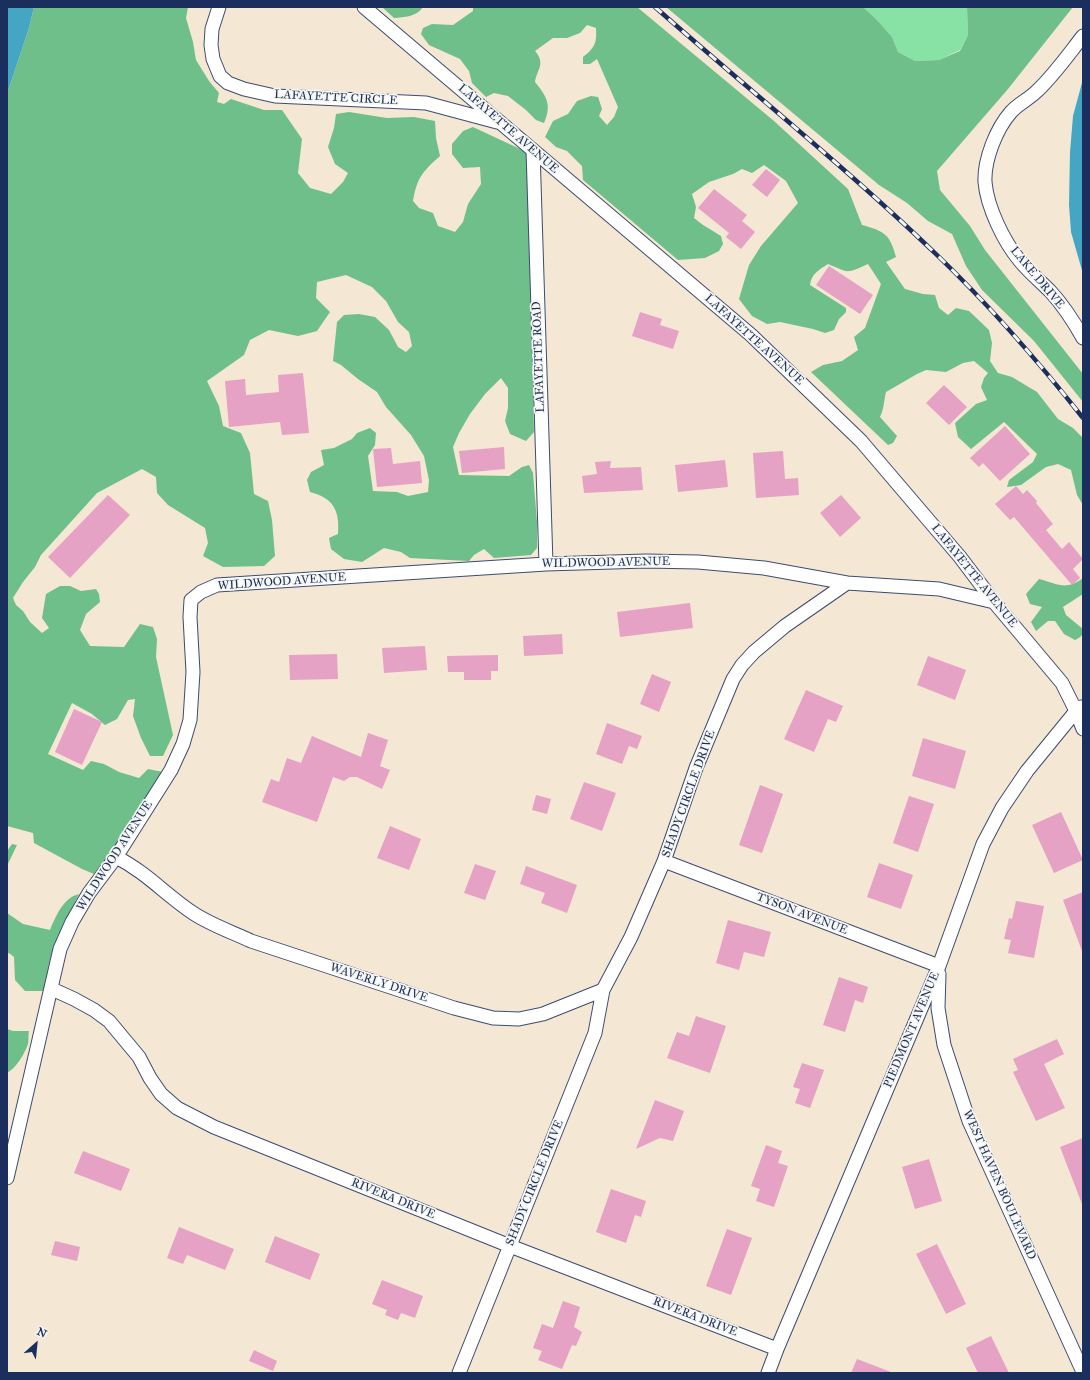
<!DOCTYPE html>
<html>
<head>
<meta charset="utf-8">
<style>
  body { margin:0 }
  #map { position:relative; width:1090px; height:1380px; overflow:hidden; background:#f4e7d4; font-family:"IM FELL Great Primer",serif }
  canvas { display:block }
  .frame { position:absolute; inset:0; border:8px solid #1b2f5e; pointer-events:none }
  .north { position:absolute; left:16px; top:1324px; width:40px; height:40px; -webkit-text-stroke:3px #f6f6f2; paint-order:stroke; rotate:27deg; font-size:11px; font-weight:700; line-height:16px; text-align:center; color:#1b2f5e }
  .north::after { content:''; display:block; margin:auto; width:14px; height:18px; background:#1b2f5e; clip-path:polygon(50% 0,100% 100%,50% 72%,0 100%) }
</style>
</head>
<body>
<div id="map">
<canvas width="1090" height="1380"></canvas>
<div class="frame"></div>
<div class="north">N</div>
</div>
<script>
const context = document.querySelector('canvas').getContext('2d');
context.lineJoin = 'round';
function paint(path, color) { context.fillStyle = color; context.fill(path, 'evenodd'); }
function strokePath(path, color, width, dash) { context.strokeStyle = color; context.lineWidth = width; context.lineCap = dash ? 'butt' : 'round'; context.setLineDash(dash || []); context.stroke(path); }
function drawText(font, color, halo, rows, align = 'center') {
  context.font = font + ' "IM FELL Great Primer",serif'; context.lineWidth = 3.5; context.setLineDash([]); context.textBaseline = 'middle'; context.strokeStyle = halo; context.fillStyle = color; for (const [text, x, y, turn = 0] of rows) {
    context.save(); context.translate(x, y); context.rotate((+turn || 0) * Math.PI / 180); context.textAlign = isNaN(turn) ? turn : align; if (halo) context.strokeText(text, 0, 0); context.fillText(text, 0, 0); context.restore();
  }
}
paint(new Path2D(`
  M863,7H967L968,35L960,50L939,60L915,61L898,52L892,37L877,20Z`), '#88e1a5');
paint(new Path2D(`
  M34,7H188L186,18L193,42L196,60L209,81L219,93L217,102L224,104L231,99L264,110H282L302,139L298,173L310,188L331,194L343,182L348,173L335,164L328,147L334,128L336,114L349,112L387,118L414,117L435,121L436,138L440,156C422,172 417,178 413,201L419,208L433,213L438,226L455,232L463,222L468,204L481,184L480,167L463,168L452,154V144L463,131L473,127L520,149L527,154L534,432L526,441L510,434L505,421L508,408V388L501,378L485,394L470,414L459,433L453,447L459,475L509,476L522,467L529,465L533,473L537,522V548L531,555L494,558L484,549L474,555L469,561L410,558L401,552L384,548L362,562L344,559L331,549L329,538L338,534C340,510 333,498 310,492L307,480L311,472L324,465L321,450L334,448L352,439L357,433L370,428L376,433L375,445L368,456L373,491L397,492L408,496L428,492L429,480L424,456L411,435L386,407L377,392L358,379L341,365L333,361L337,322L344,315L359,314L375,317L389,330L398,347L406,352L412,346L409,332L398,322L386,301L372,287L346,275L317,282L316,298L330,312L317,331L298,336L269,330L250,340L244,355L207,381L219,406L223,426L241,433L250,453L254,494L268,501L272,520L275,556L264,566L223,567L203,556L208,543L205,528L168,505L157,493L156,477L142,469L97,493L41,555L35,567L23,582L13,598L16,605L23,611L30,622L42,633L49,628L42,618L46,594L60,586H70L81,591L96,589L99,594L100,602L86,614L80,630L90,646L124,647L140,624L153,627L157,639L156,657L173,735L163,756H150L141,738L133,716L135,699L128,700L117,719L105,725L92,714L72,703L48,754L83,770L91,761L104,764L119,772L139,778L148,769L163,772L114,852L94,874L82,869L34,843L33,833L7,826V94L29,28Z
  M382,7H423C417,17 404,17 394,18Z
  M473,7H637L774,121L848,189L862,225C884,231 890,234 896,257L886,262L905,289L923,294L935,295L939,308L948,315L956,308L969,311L989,330L992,343L990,361L998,373L1012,377L1037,392L1058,419L1073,428L1083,438V505L1077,495L1071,470L1058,464L1046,467L1021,485L1007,487L1009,480L1033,462L1037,454L1004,422L971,449L958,437L955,423L976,404L987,400L981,387L984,378L988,373L974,361L963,363L946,372L926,370L917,374L886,392C884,400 884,409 880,417L897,436L893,443L888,445L811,372L823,365L842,361L858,350L854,337L865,328L881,284L868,264C845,274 850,273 828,264C820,269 811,274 810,285L846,308V312L839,319L834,330L825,333L813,329L780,322L767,324L752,316L739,299L749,265L761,246L798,203L786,181L764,165L752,173L742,169L733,174L709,182L692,194L696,207L694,218L703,225L721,236L723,244L719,251L705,258L678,260L583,180L582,166L567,151L556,147L545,137L553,121L568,114L577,101L591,96L598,97L602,109L599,116L607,125L614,117L618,107L597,59L590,64H583V57C595,48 597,42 596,28L587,25L580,33L567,38H553L535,51C546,64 537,69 535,82C547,97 552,105 544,123L536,120L526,110L508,96L494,93L486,97L472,83L469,71L460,59L429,45L421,34L423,28L432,24L453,25L473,11Z
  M666,7H863L877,20L892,37L898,52L915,61L939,60L960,51L968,35L967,7H1073L1008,89L937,171L940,190L970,226L985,250L1083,374V402L1034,341L982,290L966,266L952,234L928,221L907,203L879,185Z
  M1083,578V594L1063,607L1066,615L1083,629C1083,636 1081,637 1075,640L1064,634L1055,621H1048L1036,631L1031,622L1042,607L1030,604L1026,594L1039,579C1058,584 1066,591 1083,578Z
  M12,844L17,845L7,866V851Z
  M79,894L59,934L49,963L44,991H25L15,980L14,957L9,953L7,954V913L23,924L50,930C56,916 63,898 79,894Z
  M7,1029L13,1031H29C28,1035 29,1041 28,1044C24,1055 16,1068 7,1073Z`), '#6ebf8a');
paint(new Path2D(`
  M7,7H34L29,28L7,94Z
  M1083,79V274L1071,232L1069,205L1070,152L1073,116Z`), '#45a6c4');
paint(new Path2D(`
  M766,169L780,180L767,197L752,185Z
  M714,189L747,215L742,221L755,232L741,249L726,237L729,233L698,208Z
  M829,266L873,295L860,314L816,285Z
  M640,312L662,319L660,325L679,331L673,349L632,336Z
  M303,373L309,433L282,435L280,422L229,427L225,381L245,379L246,395L279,392L278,375Z
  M944,385L967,407L949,425L926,403Z
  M1005,426L1030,454L1000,481L983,463L979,467L970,458Z
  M504,447L505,469L462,473L459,451Z
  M391,448L393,464L420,461L422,483L377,487L373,449Z
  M783,451L785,479L798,478L799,495L756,498L753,453Z
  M725,460L728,487L678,492L675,465Z
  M611,461L610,468L641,467L643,490L584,493L582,476L597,474L595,462Z
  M1016,486L1023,494L1027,490L1037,501L1036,503L1053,524L1046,530L1062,549L1069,542L1083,559L1073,569L1080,578L1072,585L1014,517L1010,520L995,504Z
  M108,495L130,515L70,578L48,557Z
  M841,495L861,518L840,537L820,513Z
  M690,603L693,628L620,637L617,612Z
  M562,634L563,654L524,656L523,636Z
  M425,646L427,670L384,673L382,648Z
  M337,654L338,679L290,680L289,655Z
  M498,655V671H491V680H464V672H448L447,656Z
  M928,656L966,670L955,700L917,685Z
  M652,674L671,682L659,712L640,704Z
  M806,690L843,706L836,722L828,719L814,752L784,739Z
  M74,709L102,722L82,765L55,752Z
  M607,723L642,736L637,749L629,746L622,764L596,754Z
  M368,733L388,740L380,766L390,770L382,789L357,777H350L344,781L333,777L317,822L262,802L271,779L279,782L287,758L301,763L312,736L361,757Z
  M923,738L966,751L955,789L912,776Z
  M584,782L616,793L602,831L570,819Z
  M760,785L783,794L762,853L739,845Z
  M536,795L551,799L547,814L532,810Z
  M909,796L934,804L918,852L893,843Z
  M1061,812L1083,860L1054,873L1032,825Z
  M390,826L421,839L409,870L377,858Z
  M879,863L913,875L901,909L867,897Z
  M475,864L496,871L485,900L464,893Z
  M526,866L577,885L567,913L541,903L545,893L520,884Z
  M1083,892V951H1082L1063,900Z
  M1016,901L1044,906L1034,958L1008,953L1011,940L1004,939L1009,918L1012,919Z
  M728,920L771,932L764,957L744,952L739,970L716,963Z
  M839,977L868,987L863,1003L855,1000L845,1032L823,1025Z
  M696,1016L726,1026L710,1073L667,1058L677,1032L689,1036Z
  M1057,1039L1064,1054L1044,1064L1065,1108L1036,1121L1013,1072L1018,1070L1013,1059Z
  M802,1063L824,1070L810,1108L795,1103L800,1089L793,1087Z
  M655,1100L684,1111L673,1141L660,1138L636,1149Z
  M1083,1138V1204H1082L1060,1147Z
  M766,1145L782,1151L778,1163L788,1166L774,1207L756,1201L760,1189L751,1186Z
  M83,1151L130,1169L121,1191L74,1173Z
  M929,1159L942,1201L915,1209L902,1167Z
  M611,1189L646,1201L641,1217L635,1215L626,1243L596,1232Z
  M179,1227L234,1249L225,1270L187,1255L183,1264L167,1258Z
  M727,1229L752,1238L731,1295L706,1286Z
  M275,1236L320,1254L310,1280L265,1262Z
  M55,1241L80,1247L77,1261L51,1255Z
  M937,1244L966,1304L946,1314L916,1254Z
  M382,1280L423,1296L415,1318L401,1313L398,1320L385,1315L387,1310L372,1304Z
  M563,1301L580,1307L574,1327L582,1332L576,1346L572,1345L562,1369L538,1360L542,1351L533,1348L542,1324L553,1328Z
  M991,1336L1009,1373H978L966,1348Z
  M254,1350L277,1361L273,1371L249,1361Z
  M857,1359L891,1372V1373H851Z`), '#e5a2c5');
const minor = new Path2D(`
  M219,7L212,29L211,45L213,59L220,76L228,83L244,89L275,96L426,103L497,122
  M364,7L751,335L861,441L960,557L994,602L1062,683L1076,711L1083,729
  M1083,36C1068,55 1054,75 1037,91C1029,99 1018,104 1011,112C996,129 984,160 985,182C987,207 1004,242 1020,261C1029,272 1040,281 1050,291C1063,305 1074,322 1083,338
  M533,150L546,564
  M116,857C146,872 166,895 193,913C211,925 232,932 251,941L454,1008L493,1018L519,1019L543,1014L603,990
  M664,861L939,966
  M939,974L938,1008L944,1045L969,1121L1083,1372
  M52,989L74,999L94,1010L109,1021L139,1057L150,1078L161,1094L177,1108L214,1127L510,1246L777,1349
  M7,1178L60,949L72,922L89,893L116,857L171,770L183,744L190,720L193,672L190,617L191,600L201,592L217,585L546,564L646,561L698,562L764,568L847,583L939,589L994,602
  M459,1373L595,1033L603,990L631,937L664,861L696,768L733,679L742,665L754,652L785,626L847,583
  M768,1373L777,1349L939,966L983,844L1002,808L1027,771L1076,711L1081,707`);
strokePath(minor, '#3c4b70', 15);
strokePath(minor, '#fff', 13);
const rail = new Path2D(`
  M655,7C749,90 848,169 938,256C990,306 1038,361 1083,418`);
strokePath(rail, '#1b2f5e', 4.5);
strokePath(rail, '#f6f6f2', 3, [9]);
drawText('12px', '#1b2f5e', '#f6f6f2', [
  ["LAFAYETTE CIRCLE",336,98,3],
  ["LAFAYETTE AVENUE",508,129,41],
  ["LAKE DRIVE",1037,278,50],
  ["LAFAYETTE AVENUE",754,340,42],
  ["LAFAYETTE ROAD",539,357,-92],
  ["WILDWOOD AVENUE",606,563,-1],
  ["LAFAYETTE AVENUE",974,576,51],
  ["WILDWOOD AVENUE",282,582,-4],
  ["SHADY CIRCLE DRIVE",689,794,-70],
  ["WILDWOOD AVENUE",115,856,-57],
  ["TYSON AVENUE",802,914,21],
  ["WAVERLY DRIVE",379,983,18],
  ["PIEDMONT AVENUE",912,1030,-67],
  ["SHADY CIRCLE DRIVE",535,1183,-68],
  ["WEST HAVEN BOULEVARD",999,1185,66],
  ["RIVERA DRIVE",393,1199,22],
  ["RIVERA DRIVE",695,1317,21]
]);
</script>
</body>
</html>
